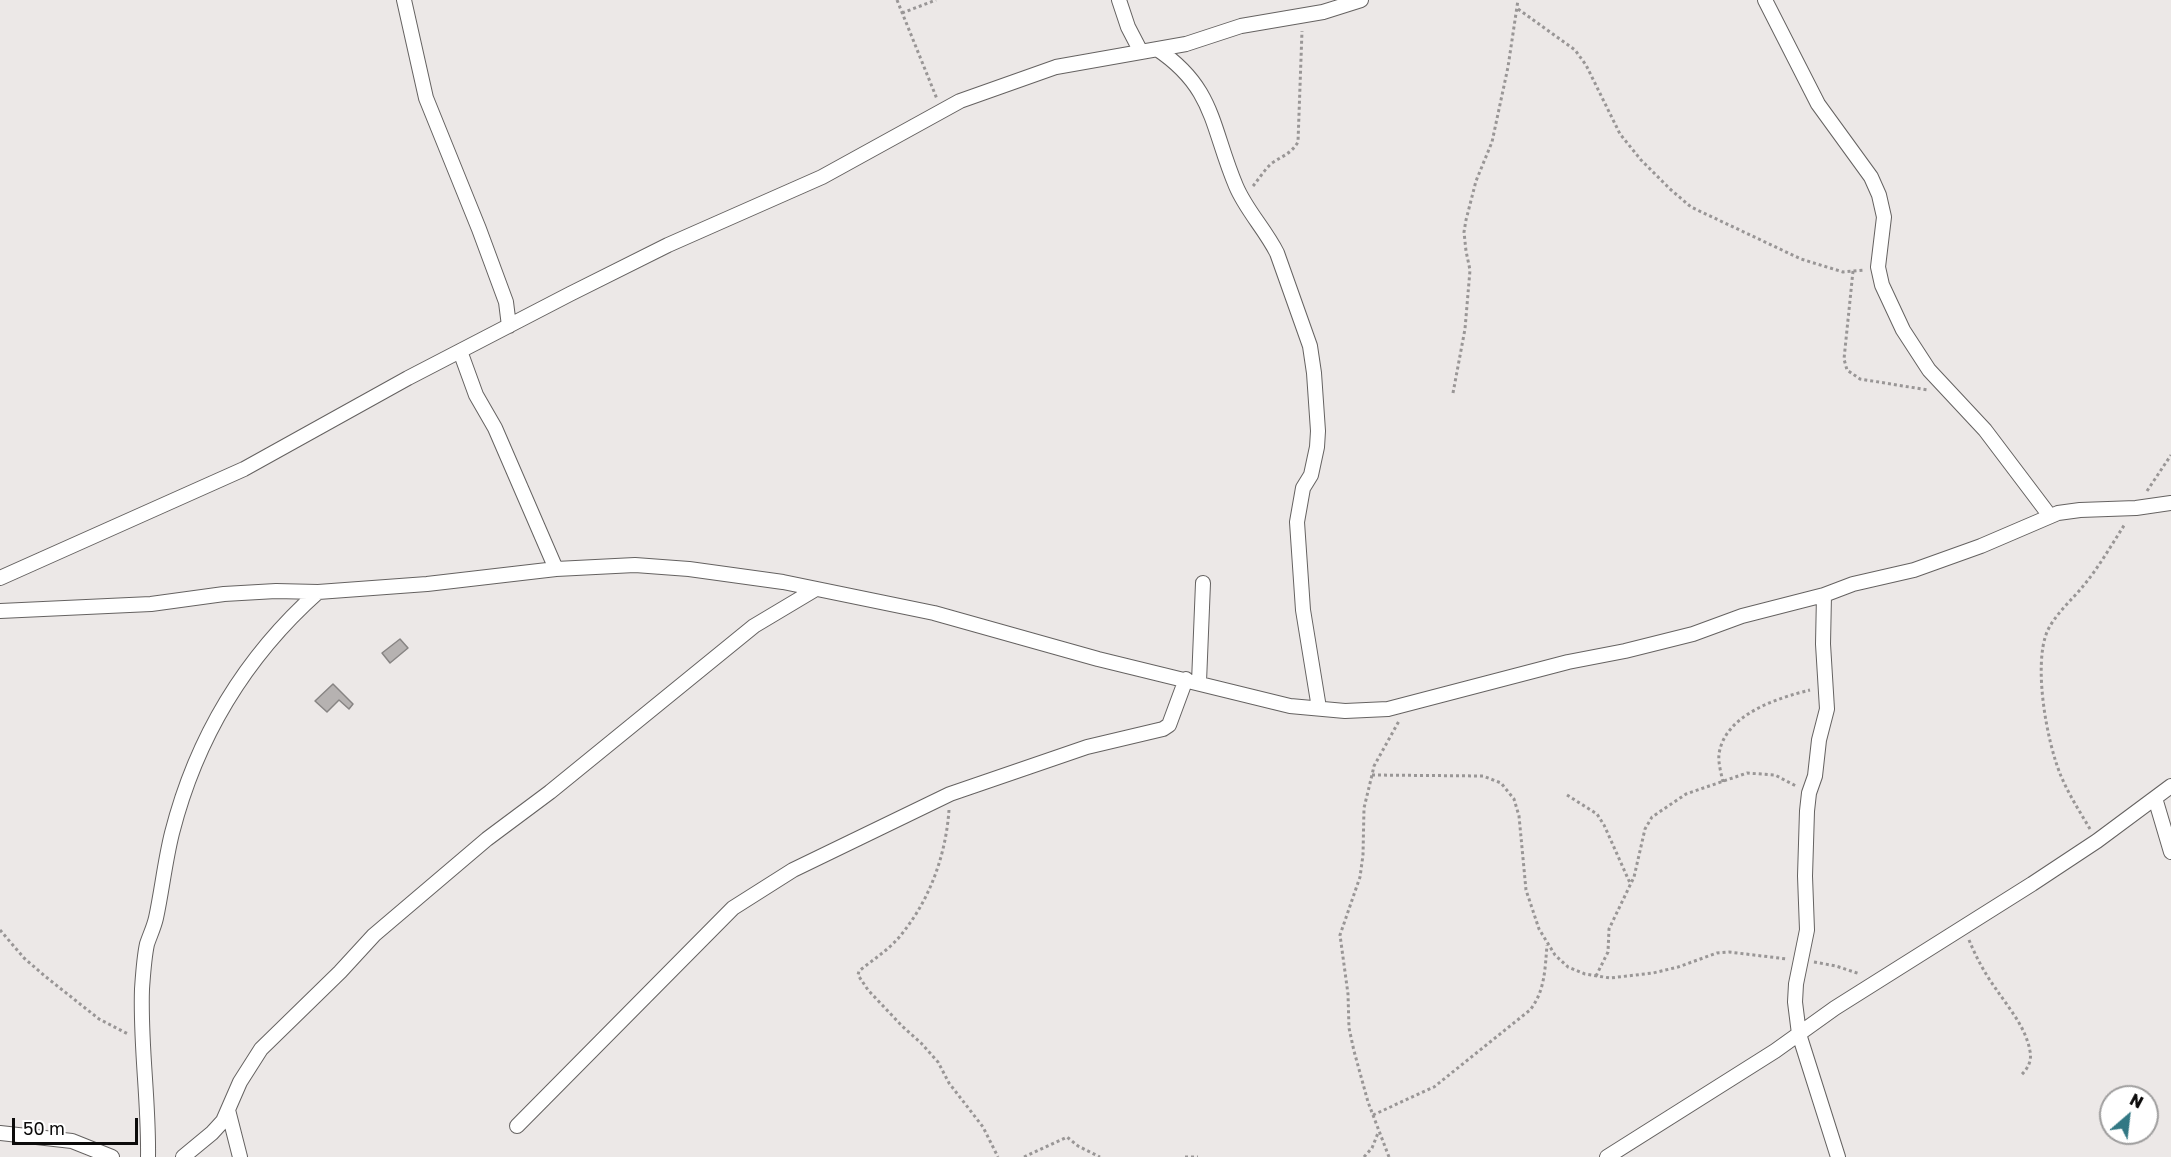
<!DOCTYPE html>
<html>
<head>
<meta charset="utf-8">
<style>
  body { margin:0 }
  #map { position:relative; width:2171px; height:1157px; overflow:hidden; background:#ece8e7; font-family:"Golos Text",sans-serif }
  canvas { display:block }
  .north { position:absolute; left:2099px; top:1085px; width:60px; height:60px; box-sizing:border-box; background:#fff; border:2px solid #9e9d9d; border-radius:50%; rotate:28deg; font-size:16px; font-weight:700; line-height:24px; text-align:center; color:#0c0b0b }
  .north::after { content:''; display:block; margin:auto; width:21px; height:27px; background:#327884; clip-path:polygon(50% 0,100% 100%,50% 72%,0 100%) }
  .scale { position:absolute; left:12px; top:1118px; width:126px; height:27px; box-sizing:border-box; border:3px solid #0c0b0b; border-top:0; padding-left:8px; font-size:18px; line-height:21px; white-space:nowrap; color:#0c0b0b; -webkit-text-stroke:4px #fff; paint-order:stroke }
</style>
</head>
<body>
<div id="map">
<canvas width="2171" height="1157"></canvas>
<div class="north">N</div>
<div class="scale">50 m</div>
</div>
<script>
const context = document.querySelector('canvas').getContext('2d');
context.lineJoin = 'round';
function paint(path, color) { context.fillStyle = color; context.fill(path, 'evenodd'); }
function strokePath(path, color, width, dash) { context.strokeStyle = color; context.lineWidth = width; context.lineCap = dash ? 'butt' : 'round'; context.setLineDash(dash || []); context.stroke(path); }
const building = new Path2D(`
  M400,639L408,648L390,663L382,653Z
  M333,684L353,704L349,709L339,700L327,712L315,701Z`);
paint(building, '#b6b2b1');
strokePath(building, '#878483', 1.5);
const minor = new Path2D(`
  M404,0L426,98L479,229L506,302L509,326
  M1119,0L1128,27L1141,52
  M1765,0L1818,104L1871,177L1879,195L1884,217L1878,267L1882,285L1903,330L1929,370L1985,430L2050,516
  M1157,49C1215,88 1211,127 1236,186C1246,210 1265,229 1277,253L1310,346L1314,373L1318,431L1317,447L1311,475L1303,488L1297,522L1303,610L1319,708
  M460,351L476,395L495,428L556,569
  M0,578L244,469L408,378L570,294L668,245L822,177L960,101L1056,67L1186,44L1241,26L1323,12L1361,0
  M1824,595L1823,644L1827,709L1819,740L1815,776L1809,793L1807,811L1805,876L1807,930L1796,984L1795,1002L1799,1034L1838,1157
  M0,611L151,604L224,594L276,591L318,592L427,584L556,569L635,565L689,569L783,582L934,613L1098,659L1290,706L1345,711L1388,709L1568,662L1625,651L1693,634L1742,616L1824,595L1853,584L1914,570L1981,546L2058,513L2080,510L2136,508L2171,503
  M1199,682L1203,583
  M2155,798L2171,852
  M228,1110L240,1157
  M517,1126L733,908L793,870L950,794L1087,747L1163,729L1169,725L1186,679
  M0,1133L72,1141L112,1157
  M148,1157C149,1101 140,1045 142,989C143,975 144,958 147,944C150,935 154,927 156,918C162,890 165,861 172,833C196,739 245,657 318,592
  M183,1157L212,1133L223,1121L240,1082L261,1049L340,972L374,935L487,839L550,792L754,626L816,589
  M1607,1157L1775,1051L1835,1008L2032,884L2097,841L2171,786`);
strokePath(minor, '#656261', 16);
strokePath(new Path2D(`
  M897,0L937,99
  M1518,9L1575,50L1586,65L1620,134L1641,160L1670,189L1691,207L1801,259L1843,272L1864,270
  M902,13L936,0
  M1253,186C1259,179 1264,170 1272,163C1282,156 1291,154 1298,142L1302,31
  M1853,271L1844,359L1847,370L1860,379L1928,390
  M1453,393L1465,329L1470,270L1466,251L1464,232L1466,220L1476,181L1492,142L1508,67L1518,0
  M2147,491L2171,455
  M1372,775L1483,776L1501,783L1514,799L1519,816L1526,890L1539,929L1555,955L1568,967L1585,974L1610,978L1653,973L1678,967L1717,953L1729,952L1787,959
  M1723,782C1721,773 1718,762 1719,754C1725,714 1778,698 1810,690
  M1567,795L1597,814L1604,825L1630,883
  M949,810C946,853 931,897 904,931C892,948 875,958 859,971L858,975L868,990L902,1026L921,1043L938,1062L949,1083L983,1127L998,1157
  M2090,829C2080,812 2069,795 2061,776C2047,743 2033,666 2047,632C2055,614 2072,600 2084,585C2099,567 2112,544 2125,524
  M0,930L24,958L46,977L99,1019L128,1034
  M1969,940C1976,957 1985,974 1996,989C2009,1008 2026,1028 2030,1051C2032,1061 2028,1069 2020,1076
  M1814,962L1836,966L1860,974
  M1596,976L1608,952L1609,929L1634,877L1645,829L1652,817L1686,794L1747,773L1775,775L1796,786
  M1373,1115L1434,1087L1530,1010C1545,991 1545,969 1547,945
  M1024,1157L1067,1137L1078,1146L1100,1157
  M1185,1157H1198
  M1364,1157L1372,1148L1378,1133
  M1389,1157L1368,1102L1354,1051L1349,1028L1348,994L1340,935L1360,877L1363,855L1364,808L1372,775L1374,766L1399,721`), '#999696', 3, [3, 3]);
strokePath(minor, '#fff', 14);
</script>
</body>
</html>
